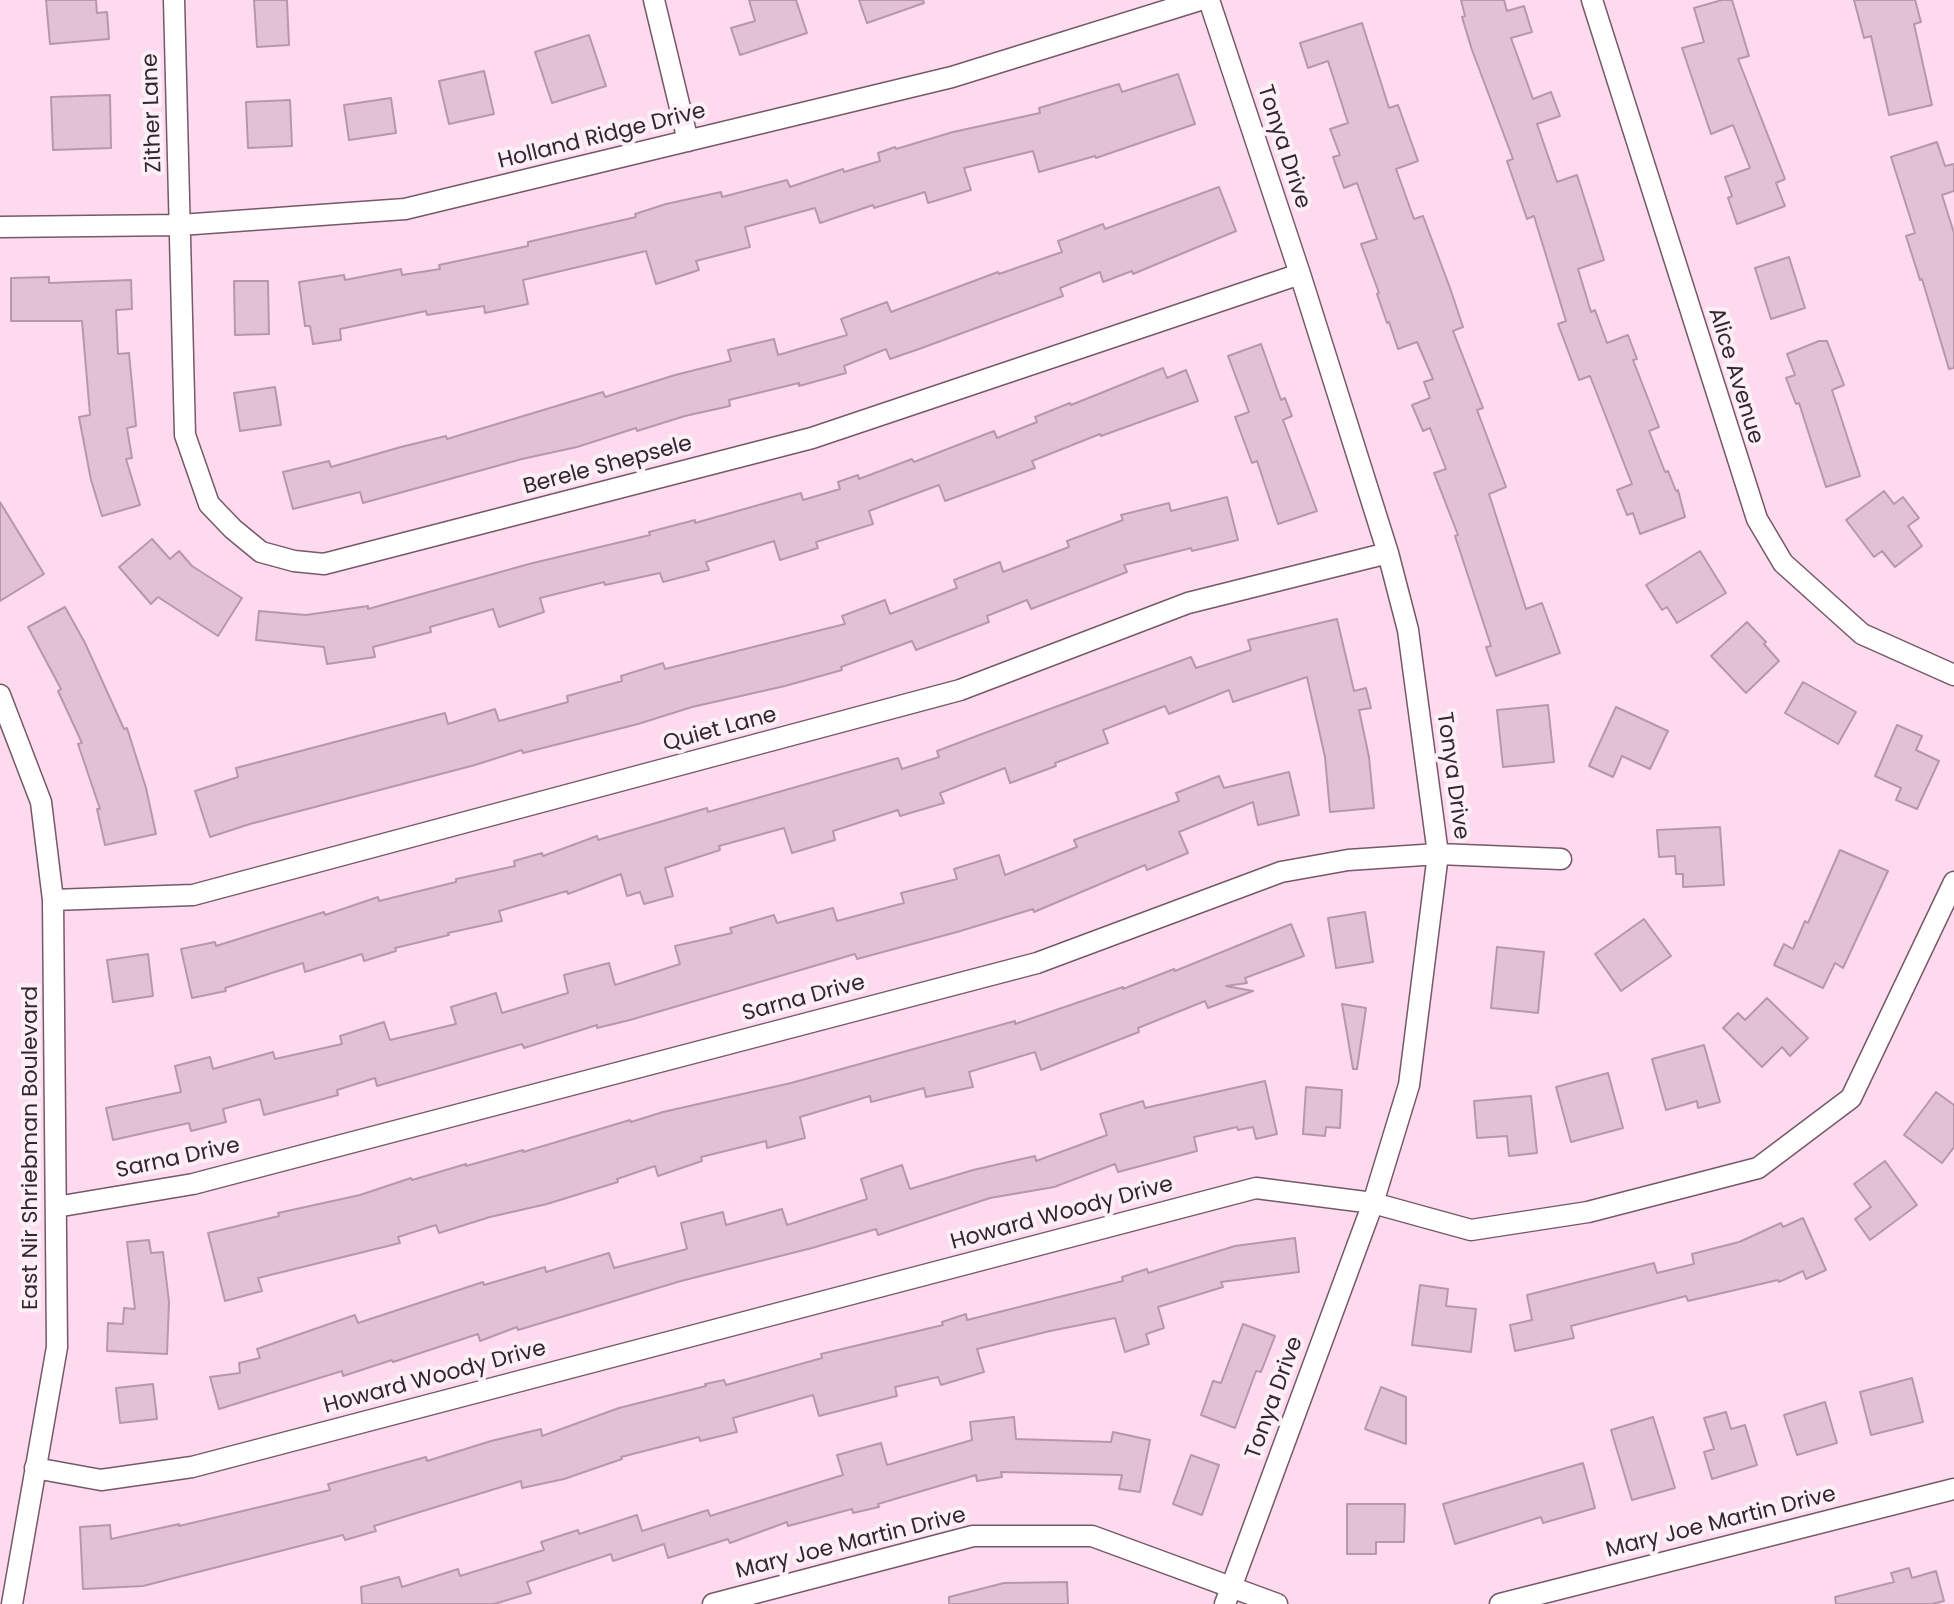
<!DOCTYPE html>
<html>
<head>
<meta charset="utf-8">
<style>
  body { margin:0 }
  canvas { display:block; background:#fedaee }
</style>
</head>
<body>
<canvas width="1954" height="1604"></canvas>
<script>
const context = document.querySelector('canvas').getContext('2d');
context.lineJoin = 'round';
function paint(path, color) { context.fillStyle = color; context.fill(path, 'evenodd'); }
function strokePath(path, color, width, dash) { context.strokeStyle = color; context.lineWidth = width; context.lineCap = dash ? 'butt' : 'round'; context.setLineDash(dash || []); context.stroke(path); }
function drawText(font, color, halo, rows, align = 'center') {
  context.font = font + ' Poppins,sans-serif'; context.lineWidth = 8; context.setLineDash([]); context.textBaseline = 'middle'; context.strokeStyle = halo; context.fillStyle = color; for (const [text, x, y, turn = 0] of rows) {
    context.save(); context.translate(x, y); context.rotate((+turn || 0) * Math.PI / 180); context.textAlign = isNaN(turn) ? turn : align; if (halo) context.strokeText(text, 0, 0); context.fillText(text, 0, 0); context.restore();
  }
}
const building = new Path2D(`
  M46,0H96L97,13L107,12L109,39L50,44Z
  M254,0H287L289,45L257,47Z
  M749,0H796L807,33L740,55L731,28L755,21Z
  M859,0H923L924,3L867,23Z
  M1461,0H1504L1507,11L1524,6L1532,32L1511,38L1533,99L1551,92L1560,116L1537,124L1557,182L1577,175L1604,260L1578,269L1591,312L1595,310L1607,343L1628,335L1637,359L1633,360L1659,427L1649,431L1665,472L1668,471L1676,491L1678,490L1685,517L1640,534L1633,513L1627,515L1617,490L1632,484L1590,376L1579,380L1558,324L1566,321L1534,216L1527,219L1507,161L1513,159L1472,50L1462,17L1465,16Z
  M1722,0H1732L1749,56L1738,59L1785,179L1776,183L1785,206L1737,224L1728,198L1732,196L1725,177L1750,168L1733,125L1711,134L1682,48L1704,42L1694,8Z
  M1854,0H1915L1921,22L1914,24L1932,105L1889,115L1871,36L1864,38Z
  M1362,23L1389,108L1398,105L1418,161L1396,169L1414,219L1423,216L1450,288L1463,327L1453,331L1483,408L1477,410L1506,487L1489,494L1526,609L1542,603L1560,653L1496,676L1486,647L1491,646L1455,536L1458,535L1434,473L1446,469L1430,428L1423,431L1412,405L1430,398L1424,382L1433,379L1417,342L1398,349L1389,322L1387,323L1377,294L1379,293L1361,244L1377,239L1357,183L1344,188L1333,157L1340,155L1330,129L1348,123L1328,61L1308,68L1300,43Z
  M589,35L606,86L552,103L535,52Z
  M484,71L494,114L449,124L439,81Z
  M1178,74L1195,124L1096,158L1095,156L1039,172L1033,151L964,168L971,190L928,203L925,192L874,208L873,205L820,223L815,208L745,227L750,247L696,261L699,270L656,284L646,251L523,280L528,304L485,313L484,306L427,315L426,311L340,329L341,340L313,344L310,326H305L299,282L344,275L345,280L401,269L402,275L440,269L439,265L528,246V242L636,217L635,214L666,204L721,192L722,197L787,180L790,187L843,169L844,172L880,161L878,153L895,147L896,149L953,132L1040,113L1039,108L1119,84L1122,92Z
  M110,95L111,148L53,150L51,97Z
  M391,98L396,133L349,140L344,105Z
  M290,100L292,146L248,148L246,102Z
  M1937,142L1945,166L1954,164V191L1942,195L1954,233V368L1949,369L1922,279L1920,280L1906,236L1915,233L1891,157Z
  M1219,187L1236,231L1133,274L1132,271L1103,282L1100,272L1060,288L1063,296L919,349L890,359L886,349L844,366L846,373L799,386V383L729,400L730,406L685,416L637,431L636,428L577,447L522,459L363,503L360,492L293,509L283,472L329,461L331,467L401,447L446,436L447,439L603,392L605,397L675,375L731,361L728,350L774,339L778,355L847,335L841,319L887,302L891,312L998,272L999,274L1062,252L1058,241L1103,224L1105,229Z
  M1789,257L1805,308L1771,319L1755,268Z
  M49,277V283L131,280L132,309L116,310L118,354L129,353L136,426L127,428L132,458L126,459L140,505L102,516L91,480L79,417L90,415L82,321H11V278Z
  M234,281H268L269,334L235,335Z
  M1819,341H1827L1844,385L1832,390L1860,476L1826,487L1799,403L1796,404L1786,378L1795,375L1787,354Z
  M1261,344L1281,400L1285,398L1292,416L1283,420L1317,511L1278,524L1257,461L1252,463L1235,417L1249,412L1228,356Z
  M1163,368L1167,378L1186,370L1198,401L1101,436L1100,434L1032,461L1035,468L945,501L939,485L869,511L873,524L816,542L818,548L780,560L774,541L706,562L709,570L663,582L660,573L605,585L604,582L540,598L544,612L499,627L493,609L430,627L431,632L373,647L375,657L327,664L324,647L256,640L259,611L306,615L368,606V609L529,564L650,535L649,532L695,520V523L801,493L803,500L840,489L838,482L858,475L859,479L912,459L914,462L994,431L997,438L1037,422L1035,417L1070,403L1071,405Z
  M275,387L281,425L240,431L234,393Z
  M1884,491L1894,504L1903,497L1919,518L1908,526L1922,546L1895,567L1882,551L1874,557L1846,520Z
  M1227,497L1238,540L1192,551L1191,548L1124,565L1127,572L1031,609L1027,600L987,616L989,622L916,650L912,641L841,667L842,670L785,686L692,707L638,724L523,753L522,750L475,765L250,824L210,837L195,791L238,777L236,768L445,713L448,724L495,709L499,721L568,702L567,696L622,681L621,676L663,663L665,669L845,624L842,616L885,600L890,614L957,588L954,580L1000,562L1003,572L1069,547L1067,541L1123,520L1121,515L1169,503L1171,511Z
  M0,502L44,574L0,601Z
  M152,539L170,559L179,551L192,566L242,598L218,636L158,597L151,604L119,567Z
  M1700,551L1726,593L1677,623L1667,607L1662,610L1646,585Z
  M65,607L85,643L124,729L127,728L146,788L156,834L105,845L97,809H100L78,744L82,743L58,691L61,689L28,627Z
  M1337,619L1354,691L1366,688L1371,708L1359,710L1369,757L1374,808L1330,812L1325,757L1307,677L1233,702L1229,690L1169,714L1165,706L1103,730L1108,743L1055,763L1056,766L1010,783L1005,768L940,793L944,803L900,816L898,810L833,831L835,840L792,853L784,828L719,846L720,850L665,868L673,896L644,904L640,892L627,896L621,874L568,894L567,891L499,911L502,921L448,933L449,935L395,948L396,951L364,961L362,954L305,972L303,963L225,988L226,991L192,998L181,949L215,942L216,946L324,912L325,915L378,897L379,901L456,882V879L515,866L514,861L542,853L543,856L597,836L598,840L707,808L708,812L898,758L902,769L939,757L937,751L982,734L1191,657L1196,668L1251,650L1248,640Z
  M1747,622L1766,642L1764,644L1779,661L1746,693L1711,656Z
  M1803,682L1856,712L1838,744L1785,713Z
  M1548,705L1554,762L1503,767L1497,710Z
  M1616,707L1668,731L1650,769L1622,756L1613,777L1589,766Z
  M1897,725L1922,736L1916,750L1939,761L1917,809L1896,800L1901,788L1875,776Z
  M1289,772L1299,815L1258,825L1253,802L1179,832L1188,853L1147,870L1145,865L1034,912L1033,909L957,932L857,959L855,954L630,1020L597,1028V1025L524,1048L522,1044L377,1086L375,1078L337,1090L338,1095L264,1115L260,1099L223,1109L226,1122L191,1131L189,1123L113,1140L106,1108L181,1092L175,1066L210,1057L213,1069L273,1052L275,1059L342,1044L340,1036L384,1022L390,1040L456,1024L451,1007L496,993L502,1013L568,993L564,975L609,963L615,985L680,964L675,946L732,933L730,928L774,915L777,923L833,908L837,921L904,903L901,893L957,879L954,869L999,855L1005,875L1077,847L1074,840L1179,801L1176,793L1219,776L1224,788Z
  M1720,827L1724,885L1683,887V874H1676L1675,856L1659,857L1657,830Z
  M1840,850L1888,871L1843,968L1835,963L1823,988L1774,965L1784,944L1793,949L1805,921L1808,923Z
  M1365,912L1373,962L1336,968L1328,918Z
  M1644,919L1671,956L1621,991L1595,954Z
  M1291,924L1304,956L1245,978L1247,983L1226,986L1253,991L1208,1008L1205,1001L1138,1028L1139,1032L1041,1070L1035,1052L969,1072L973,1087L926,1097L924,1088L871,1102L870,1096L800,1117L805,1138L767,1148L766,1141L701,1157L702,1161L658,1176L655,1166L617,1179L618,1182L547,1204L490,1217L439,1233L436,1225L398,1237L400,1243L258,1278L262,1291L225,1301L208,1233L279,1216L278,1213L360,1195L411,1178L412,1180L466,1164V1166L523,1150V1152L630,1120L631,1122L663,1112L791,1083L1015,1021V1024L1123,987V989L1174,969L1175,971Z
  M1497,947L1544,952L1538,1013L1491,1008Z
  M148,954L153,996L113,1002L107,960Z
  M1767,998L1808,1038L1790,1056L1782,1047L1762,1067L1723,1028L1738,1013L1745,1020Z
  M1342,1004L1366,1008L1357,1069H1353Z
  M1704,1045L1720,1102L1698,1108L1697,1101L1666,1110L1652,1059Z
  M1608,1073L1623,1128L1571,1142L1556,1087Z
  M1265,1081L1277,1134L1256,1139L1253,1127L1238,1130L1237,1127L1194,1137L1197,1151L1118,1172L1115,1164L1054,1187L990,1198L878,1235L876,1229L812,1248L681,1281L518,1330L517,1327L480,1341L478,1334L393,1362L392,1360L343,1376L342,1371L219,1409L210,1377L240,1373L239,1363L260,1358L257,1349L355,1315L358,1323L483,1282L484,1285L545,1267L546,1272L609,1253L614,1268L687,1249L681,1223L723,1212L726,1225L782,1209L787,1225L867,1199L861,1179L902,1165L910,1189L973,1170L1035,1156L1036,1161L1107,1135L1100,1114L1143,1101L1145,1108Z
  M1306,1087L1342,1090L1340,1128L1326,1127L1325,1136L1303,1134Z
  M1936,1092L1954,1105V1147L1942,1163L1904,1135Z
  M1531,1096L1537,1153L1509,1156L1507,1136L1477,1138L1474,1101Z
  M1885,1161L1917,1205L1870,1240L1855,1219L1871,1207L1854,1184Z
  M1803,1218L1826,1270L1806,1279L1803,1271L1779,1282L1778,1280L1688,1301L1686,1296L1571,1326L1574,1338L1515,1351L1510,1325L1532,1320L1527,1295L1654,1263L1657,1273L1694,1264L1692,1254L1739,1242L1781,1223L1783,1227Z
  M1295,1238L1299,1272L1221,1282L1223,1287L1158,1307L1164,1328L1146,1334L1149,1344L1125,1352L1115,1318L1050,1331L977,1349L984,1372L941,1385L938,1377L895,1387L897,1396L819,1416L813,1395L733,1418L737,1432L700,1441L699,1437L621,1457L622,1459L564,1479L522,1488L521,1481L374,1526L376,1531L345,1540L343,1535L143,1586L83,1589L80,1527L110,1525L111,1539L179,1524V1526L264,1506L330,1490L328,1484L426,1457L427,1461L491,1441L541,1429L542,1436L619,1408L706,1386L705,1384L724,1380L726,1385L822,1358L821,1354L943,1325L942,1322L966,1314L967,1320L1123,1281L1122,1277L1147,1269L1148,1273L1235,1246Z
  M149,1240L151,1253L163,1252L169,1302L167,1354L107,1351L108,1323L123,1324L124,1308L135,1309L127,1242Z
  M1420,1285L1448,1289L1446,1306L1476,1309L1471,1352L1412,1345Z
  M1243,1324L1275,1336L1261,1372L1256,1371L1235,1428L1201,1415L1213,1381L1221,1383Z
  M1912,1378L1923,1422L1871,1435L1860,1392Z
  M153,1384L157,1419L120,1423L116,1388Z
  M1381,1387L1406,1397V1444L1365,1429Z
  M1825,1402L1837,1443L1797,1455L1784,1415Z
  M1726,1412L1731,1429L1745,1425L1757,1465L1712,1479L1704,1452L1714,1449L1704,1418Z
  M1014,1417L1016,1439L1111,1442L1113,1432L1150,1440L1140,1492L1119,1489L1122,1475L1001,1472L1002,1477L977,1481L976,1475L878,1504L879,1507L853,1513L852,1509L788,1526L787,1522L730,1543L728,1539L668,1558L664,1544L613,1561L611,1554L527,1582L531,1593L494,1604H362L361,1587L399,1577L402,1587L458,1569L460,1576L544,1550L541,1542L578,1530L579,1534L637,1515L642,1531L708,1510L710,1516L843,1475L837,1455L881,1443L887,1465L972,1440L970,1422Z
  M1653,1417L1675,1488L1632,1500L1611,1430Z
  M1191,1455L1219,1465L1202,1515L1173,1504Z
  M1583,1463L1595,1508L1543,1523L1541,1517L1455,1544L1443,1504Z
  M1347,1504H1405L1404,1542H1376V1554H1347Z
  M1909,1568L1912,1578L1936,1571L1944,1601L1932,1604H1836L1835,1597L1894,1582L1891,1573Z
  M1067,1582L1068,1604H949V1597L1004,1583Z`);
paint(building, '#e3c1d4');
strokePath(building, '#b797a9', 2);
const minor = new Path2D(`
  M174,0L185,435L209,504L233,529L261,552L294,561L324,564L812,438L1300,274
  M654,0L688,141
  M1209,0L1300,274L1388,553L1408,630L1438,854L1409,1085L1373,1203L1225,1604
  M1592,0L1757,519L1783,563L1862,634L1954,675
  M0,227L180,225L405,209L952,77L1200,0
  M0,695L41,802L53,900L57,1347L12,1604
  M53,900L193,895L960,690L1188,603L1388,553
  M56,1207L193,1184L1037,963L1281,872L1348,860L1438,854L1561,859
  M35,1468L101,1480L192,1467L1256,1188L1373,1203L1471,1230L1588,1212L1758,1168L1851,1098L1954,882
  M713,1604L973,1536H1092L1277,1604
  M1500,1604L1954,1489`);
strokePath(minor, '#765869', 23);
strokePath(minor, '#fff', 20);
drawText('22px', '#33262d', '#fdeff6', [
  ["Zither Lane",153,113,-92],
  ["Holland Ridge Drive",602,137,-14],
  ["Tonya Drive",1283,147,72],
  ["Alice Avenue",1735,376,73],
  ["Berele Shepsele",608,466,-15],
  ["Quiet Lane",720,730,-15],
  ["Tonya Drive",1452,776,82],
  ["Sarna Drive",804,999,-15],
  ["East Nir Shriebman Boulevard",31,1148,-90],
  ["Sarna Drive",178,1159,-12],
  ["Howard Woody Drive",1062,1214,-15],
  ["Howard Woody Drive",435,1378,-15],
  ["Tonya Drive",1275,1398,-70],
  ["Mary Joe Martin Drive",1721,1523,-14],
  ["Mary Joe Martin Drive",851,1544,-14]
]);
</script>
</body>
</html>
